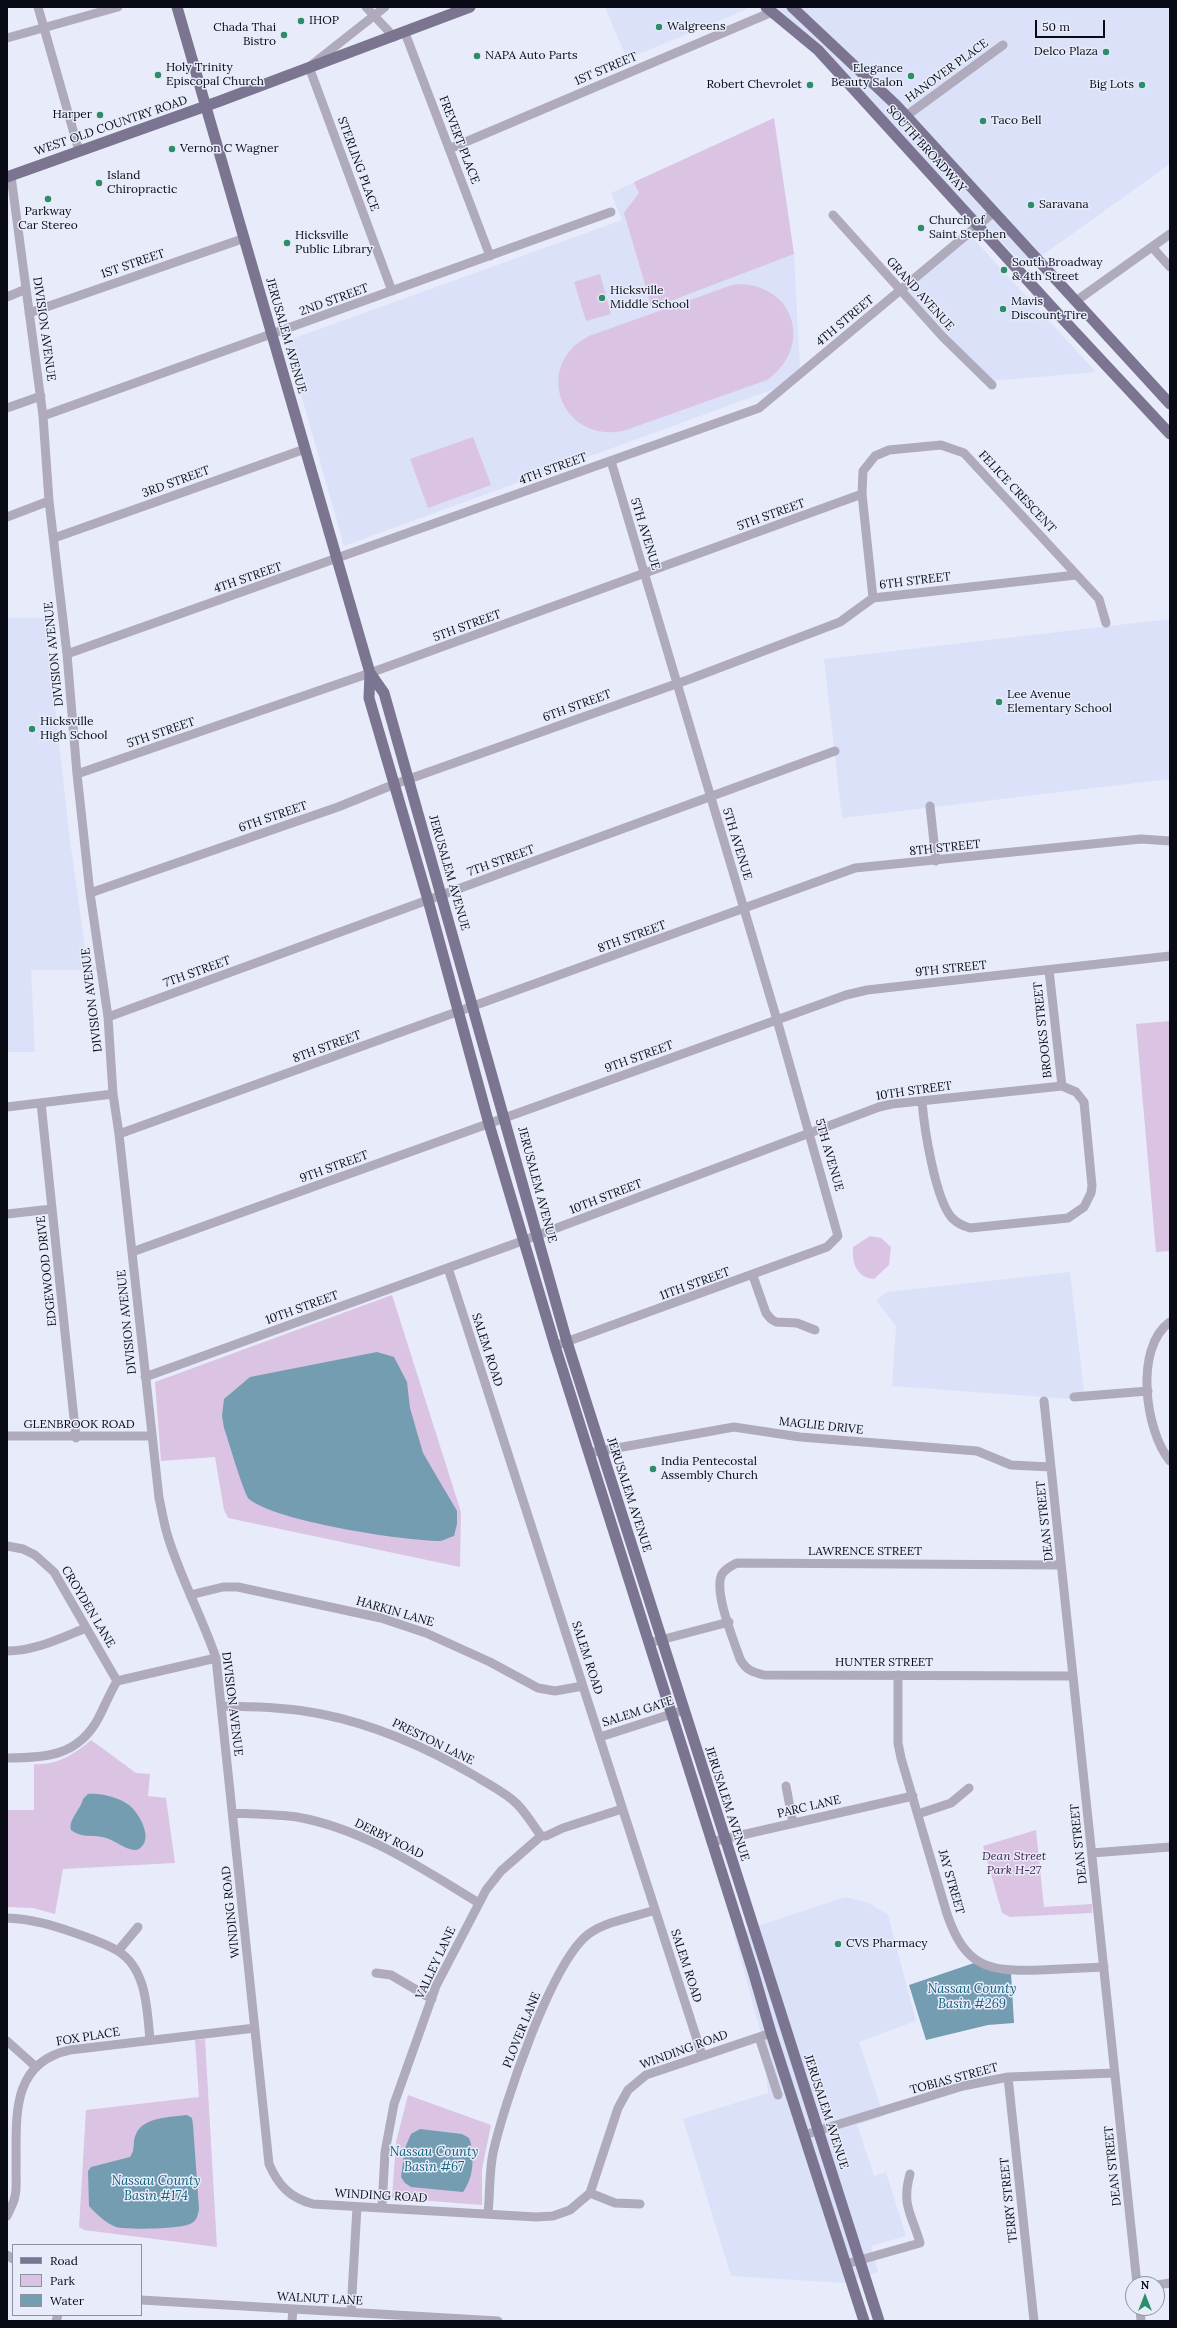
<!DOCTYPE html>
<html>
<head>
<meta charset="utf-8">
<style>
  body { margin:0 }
  #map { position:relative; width:1177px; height:2328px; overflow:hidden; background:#e8ecfa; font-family:Lora,serif }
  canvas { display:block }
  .frame { position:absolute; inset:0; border:8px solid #080b15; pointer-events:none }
  .legend { position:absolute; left:12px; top:2244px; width:130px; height:72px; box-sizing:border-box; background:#e8ecfa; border:1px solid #8e929e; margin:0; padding:5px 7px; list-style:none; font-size:12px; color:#080b15 }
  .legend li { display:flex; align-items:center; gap:8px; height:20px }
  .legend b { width:20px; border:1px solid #8e929e }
  .north { position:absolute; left:1125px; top:2276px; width:40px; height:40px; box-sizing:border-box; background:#e8ecfa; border:1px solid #8e929e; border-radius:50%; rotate:0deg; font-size:11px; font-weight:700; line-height:16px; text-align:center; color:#080b15 }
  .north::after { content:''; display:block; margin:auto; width:14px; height:18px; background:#2c8e69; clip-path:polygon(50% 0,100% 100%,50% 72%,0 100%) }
  .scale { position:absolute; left:1035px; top:20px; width:70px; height:18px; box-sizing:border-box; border:2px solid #080b15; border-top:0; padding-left:5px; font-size:12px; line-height:14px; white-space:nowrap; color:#080b15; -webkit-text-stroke:3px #e8ecfa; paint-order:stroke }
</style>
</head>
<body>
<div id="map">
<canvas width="1177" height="2328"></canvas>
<div class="frame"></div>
<ul class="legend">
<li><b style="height:5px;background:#7b7592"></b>Road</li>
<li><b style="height:11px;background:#dbc3e4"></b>Park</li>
<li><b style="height:11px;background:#749db1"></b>Water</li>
</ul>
<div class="north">N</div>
<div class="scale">50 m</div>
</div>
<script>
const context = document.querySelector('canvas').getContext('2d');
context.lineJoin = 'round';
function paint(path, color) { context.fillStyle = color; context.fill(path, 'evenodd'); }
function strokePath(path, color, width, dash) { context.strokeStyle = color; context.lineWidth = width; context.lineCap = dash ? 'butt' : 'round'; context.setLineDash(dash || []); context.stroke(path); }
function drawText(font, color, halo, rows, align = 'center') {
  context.font = font + ' Lora,serif'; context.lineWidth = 3; context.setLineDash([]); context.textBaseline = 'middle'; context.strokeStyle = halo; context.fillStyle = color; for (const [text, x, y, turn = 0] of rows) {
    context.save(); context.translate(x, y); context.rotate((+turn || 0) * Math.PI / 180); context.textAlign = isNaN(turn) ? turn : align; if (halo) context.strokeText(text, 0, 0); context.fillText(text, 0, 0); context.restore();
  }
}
paint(new Path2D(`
  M605,7H745L747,9L627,59Z
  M773,7H1170V164L1026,267Z
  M774,118L794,254L800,369L774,389L344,546L286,341L622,220L611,193Z
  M971,236L1096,372L991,381L907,290Z
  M7,618H45L70,840L86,955L98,970H31L35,1052H7Z
  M1170,619V779L842,818L824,659Z
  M1070,1272L1085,1400L892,1386L896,1326L876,1300L887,1292Z
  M845,1897L869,1903L888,1915L916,2021L859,2042L884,2116L857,2125L874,2176L886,2172L906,2236L871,2246L878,2272L845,2283L731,2276L683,2119L768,2093L763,2041L734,1934Z`), '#dae1f9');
paint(new Path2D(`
  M774,118L794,254L652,308L624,213L639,193L634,182Z
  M600,274L611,314L586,321L574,282Z
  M741,284C797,287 812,349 767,380L623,431C561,443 532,365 589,336L732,285Z
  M473,437L491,485L428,508L410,459Z
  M1170,1021V1251L1156,1252L1136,1024Z
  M870,1236L881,1238L891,1247L889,1265L874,1279C856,1277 852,1263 853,1247Z
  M392,1295L461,1512L460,1567L228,1518L224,1510L215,1457L161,1461L155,1382Z
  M91,1740L136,1773L150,1774L148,1796L166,1798L175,1863L63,1869L55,1914L33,1908L7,1907V1810H34V1764C56,1766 75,1754 91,1740Z
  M1036,1830L1044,1907L1092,1904V1913L1010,1917L1002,1913L983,1846Z
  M205,2039L217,2247L84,2230L79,2227L86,2110L199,2097L195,2040Z
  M408,2095L491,2125L482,2169V2205L392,2198L396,2142Z`), '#dbc3e4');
paint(new Path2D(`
  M377,1352L394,1357L407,1382L410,1408L423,1453L457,1511V1524L454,1536C450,1537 445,1540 440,1541C404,1541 274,1521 249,1499C244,1495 228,1439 224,1428L222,1416L224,1399L250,1377Z
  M88,1794C102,1793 117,1797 129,1805C139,1813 151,1835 143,1845C141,1848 138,1850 135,1850C124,1849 116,1841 106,1838C94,1834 83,1839 71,1830C68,1820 81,1809 83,1799Z
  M977,1962L1011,1973L1014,2023L988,2025L926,2040L909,1985Z
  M187,2115L192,2118L193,2125L199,2209C198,2215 197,2221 190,2224C180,2229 127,2230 116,2227C106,2223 96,2214 89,2206L88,2171L91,2167L130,2157C136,2149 132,2142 136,2134C143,2117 171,2117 187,2115Z
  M420,2129L462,2134L469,2138C475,2154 474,2178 463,2192L411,2187L405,2183L401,2177L405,2148L411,2134Z`), '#749db1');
strokePath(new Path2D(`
  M38,7L79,151
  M366,7L394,37
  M385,7L309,67L392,291
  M405,33L490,256
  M7,38L118,7
  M906,116L1003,45
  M449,149L772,12
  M11,176L43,416L49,501L67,654L77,774L90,893L108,1017L113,1094L119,1134L159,1498C162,1511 164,1525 168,1537C181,1579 202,1617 216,1658L269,2164C278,2185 290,2198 313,2204L536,2217L553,2216L570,2210L590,2193L618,2108L628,2090L646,2075L771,2033
  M833,215L943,337L992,385
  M1152,247L1170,267
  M7,297L26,289
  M1076,301L1170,234
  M29,313L245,238
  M7,408L41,396
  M43,416L611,212
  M7,517L49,501
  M54,538L305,449
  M873,598L862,494L863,471L875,456L889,450L941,445L964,453L1099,599L1106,623
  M67,654L759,408L994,212
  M77,774L370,673L862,494
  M930,806L936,861
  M90,893L338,807L395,784L690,679L840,622L873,598L1076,575
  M1049,970L1062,1086
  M108,1017L835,751
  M41,1103L76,1438
  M7,1107L113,1094
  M119,1134L855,868L1141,839L1170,841
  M7,1214L52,1209
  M132,1252L846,995L867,990L1170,956
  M448,1268L702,2055
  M753,1276L766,1313L771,1319L776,1322L797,1323L815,1330
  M1170,1322C1134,1347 1145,1431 1170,1461
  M555,1346L827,1247L838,1236L777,1020L611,461
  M145,1377L514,1244L879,1107L892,1104L1062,1086L1076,1092L1084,1102L1092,1186L1091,1193L1084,1207L1068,1218L970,1228C963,1226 957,1223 952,1218C935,1199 924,1127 922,1101
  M1074,1397L1148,1391
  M1044,1401L1137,2284
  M7,1436H152
  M589,1453L734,1427L800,1437L977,1451L1011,1465L1051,1467
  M7,1546L23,1549L35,1555L54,1572L117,1681
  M1061,1565L737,1563C731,1566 726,1568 722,1574C713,1591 734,1641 740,1659C746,1670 752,1672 764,1675L1073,1676
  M190,1595L223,1587H238L381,1618L426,1633L490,1662L538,1688L555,1691L583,1686
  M649,1643L729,1622
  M7,1651C35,1651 61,1638 86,1628
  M898,1675V1743L901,1758L947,1914C965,1967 988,1972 1040,1970C1062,1969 1083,1968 1104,1967
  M222,1706C255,1707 288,1707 321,1714C377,1725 428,1748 477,1777C491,1786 506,1793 517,1804C526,1813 533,1825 541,1836
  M600,1737L684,1710
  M7,1758C46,1758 79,1756 99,1717C105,1705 110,1693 117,1681L216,1658
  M786,1786L793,1823
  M233,1813C254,1814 276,1814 297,1817C364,1829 421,1868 479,1903
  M918,1814L951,1803L969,1788
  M711,1842L913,1796
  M1092,1853L1170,1847
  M7,1918C32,1919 52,1925 75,1933C89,1938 105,1943 118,1951C147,1969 147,2010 150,2040
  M118,1951L138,1927
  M376,1973L391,1975L432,1999
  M759,2037L778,2095
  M7,2041L36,2067
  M1008,2077L1034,2321
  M804,2135L963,2086L1008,2077L1115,2073
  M590,2193L615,2203L640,2204
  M382,2208L385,2152L394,2104L436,1986L486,1890L501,1871L541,1836H546L563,1828L622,1809
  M488,2214C490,2194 489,2173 493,2153C503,2107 552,1959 590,1933C608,1921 634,1917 655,1910
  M7,2216C10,2209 14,2203 15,2196C17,2188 16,2179 16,2171C17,2122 8,2063 70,2050L255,2028
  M7,2255L13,2259
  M846,2264L920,2243C912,2214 901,2206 910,2174
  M1157,2285L1170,2283
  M141,2300L498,2321
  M1140,2308L1141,2321
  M351,2312L357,2207
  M56,2321L58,2315
  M292,2321L293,2309`), '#afabbc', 9);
strokePath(new Path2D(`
  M177,7L370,673L384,693L567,1342L879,2321
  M766,7L818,50L1060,316L1170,434
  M792,7L896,105L1170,404
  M7,177L220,101L470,7
  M370,673L369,698L428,900L489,1124L555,1346L753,1971L771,2033L864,2321`), '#7b7592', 11);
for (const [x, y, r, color] of [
  [301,21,4,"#2c8e69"],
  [659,27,4,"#2c8e69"],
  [284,35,4,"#2c8e69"],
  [1106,52,4,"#2c8e69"],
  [477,56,4,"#2c8e69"],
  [158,75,4,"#2c8e69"],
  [911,76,4,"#2c8e69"],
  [810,85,4,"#2c8e69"],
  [1142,85,4,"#2c8e69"],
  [100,115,4,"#2c8e69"],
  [983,121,4,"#2c8e69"],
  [172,149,4,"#2c8e69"],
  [99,183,4,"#2c8e69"],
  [48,199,4,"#2c8e69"],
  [1031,205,4,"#2c8e69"],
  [921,228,4,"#2c8e69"],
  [287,243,4,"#2c8e69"],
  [1004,270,4,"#2c8e69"],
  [602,298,4,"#2c8e69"],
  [1003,309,4,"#2c8e69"],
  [999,702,4,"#2c8e69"],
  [32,729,4,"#2c8e69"],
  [653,1469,4,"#2c8e69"],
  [838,1944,4,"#2c8e69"]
]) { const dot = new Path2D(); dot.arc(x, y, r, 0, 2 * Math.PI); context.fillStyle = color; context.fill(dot); strokePath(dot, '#e8ecfa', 1.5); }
drawText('12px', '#080b15', '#e8ecfa', [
  ["IHOP",309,21],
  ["Walgreens",667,27],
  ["Chada Thai",276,28,"right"],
  ["Bistro",276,42,"right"],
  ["Delco Plaza",1098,52,"right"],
  ["NAPA Auto Parts",485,56],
  ["Holy Trinity",166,68],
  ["Episcopal Church",166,82],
  ["Elegance",903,69,"right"],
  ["Beauty Salon",903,83,"right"],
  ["Robert Chevrolet",802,85,"right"],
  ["Big Lots",1134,85,"right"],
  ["Harper",92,115,"right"],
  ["Taco Bell",991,121],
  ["Vernon C Wagner",180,149],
  ["Island",107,176],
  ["Chiropractic",107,190],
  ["Saravana",1039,205],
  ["Parkway",48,212,"center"],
  ["Car Stereo",48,226,"center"],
  ["Church of",929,221],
  ["Saint Stephen",929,235],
  ["Hicksville",295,236],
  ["Public Library",295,250],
  ["South Broadway",1012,263],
  ["& 4th Street",1012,277],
  ["Hicksville",610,291],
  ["Middle School",610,305],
  ["Mavis",1011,302],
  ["Discount Tire",1011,316],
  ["Lee Avenue",1007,695],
  ["Elementary School",1007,709],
  ["Hicksville",40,722],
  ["High School",40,736],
  ["India Pentecostal",661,1462],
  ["Assembly Church",661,1476],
  ["CVS Pharmacy",846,1944]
], 'left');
drawText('12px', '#080b15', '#e8ecfa', [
  ["1ST STREET",606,69,-23],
  ["HANOVER PLACE",947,71,-36],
  ["WEST OLD COUNTRY ROAD",111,126,-19],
  ["FREVERT PLACE",459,140,69],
  ["SOUTH BROADWAY",926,149,48],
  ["STERLING PLACE",358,164,70],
  ["1ST STREET",133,264,-19],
  ["GRAND AVENUE",920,294,48],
  ["2ND STREET",334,300,-20],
  ["4TH STREET",845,321,-40],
  ["DIVISION AVENUE",44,329,82],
  ["JERUSALEM AVENUE",286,336,74],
  ["4TH STREET",553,469,-20],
  ["3RD STREET",176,482,-20],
  ["FELICE CRESCENT",1017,492,47],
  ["5TH STREET",771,515,-20],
  ["5TH AVENUE",645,534,73],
  ["4TH STREET",248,578,-19],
  ["6TH STREET",915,581,-7],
  ["5TH STREET",467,626,-20],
  ["DIVISION AVENUE",54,654,-96],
  ["6TH STREET",577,706,-20],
  ["5TH STREET",161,733,-19],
  ["6TH STREET",273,817,-19],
  ["5TH AVENUE",737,844,73],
  ["8TH STREET",945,848,-6],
  ["7TH STREET",501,861,-20],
  ["JERUSALEM AVENUE",449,873,74],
  ["8TH STREET",632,937,-20],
  ["9TH STREET",951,969,-6],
  ["7TH STREET",197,972,-20],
  ["DIVISION AVENUE",92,1000,-97],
  ["BROOKS STREET",1043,1030,-96],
  ["8TH STREET",327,1047,-20],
  ["9TH STREET",639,1057,-20],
  ["10TH STREET",914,1091,-8],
  ["5TH AVENUE",829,1155,74],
  ["9TH STREET",334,1167,-20],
  ["JERUSALEM AVENUE",537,1185,75],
  ["10TH STREET",606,1197,-21],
  ["EDGEWOOD DRIVE",47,1271,-96],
  ["11TH STREET",695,1284,-20],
  ["10TH STREET",302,1308,-20],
  ["DIVISION AVENUE",127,1322,-96],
  ["SALEM ROAD",487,1350,72],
  ["GLENBROOK ROAD",79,1425],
  ["MAGLIE DRIVE",821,1426,6],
  ["JERUSALEM AVENUE",629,1495,72],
  ["DEAN STREET",1045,1521,-96],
  ["LAWRENCE STREET",865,1552],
  ["CROYDEN LANE",88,1607,59],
  ["HARKIN LANE",395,1612,16],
  ["SALEM ROAD",587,1658,72],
  ["HUNTER STREET",884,1663],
  ["DIVISION AVENUE",232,1704,83],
  ["SALEM GATE",638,1712,-18],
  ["PRESTON LANE",433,1742,26],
  ["JERUSALEM AVENUE",727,1804,72],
  ["PARC LANE",809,1807,-13],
  ["DERBY ROAD",389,1839,26],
  ["DEAN STREET",1079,1844,-96],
  ["JAY STREET",951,1882,74],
  ["WINDING ROAD",231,1912,-96],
  ["VALLEY LANE",436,1963,-65],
  ["SALEM ROAD",686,1966,72],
  ["PLOVER LANE",522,2030,-68],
  ["FOX PLACE",88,2037,-9],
  ["WINDING ROAD",684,2050,-20],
  ["TOBIAS STREET",954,2079,-15],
  ["JERUSALEM AVENUE",826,2112,72],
  ["DEAN STREET",1113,2166,-96],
  ["WINDING ROAD",381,2196,3],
  ["TERRY STREET",1009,2200,-96],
  ["WALNUT LANE",320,2299,3]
]);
drawText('italic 12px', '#3c1c47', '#e8ecfa', [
  ["Dean Street",1014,1857],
  ["Park H-27",1014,1871]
]);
drawText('italic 13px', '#0e5d79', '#e8ecfa', [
  ["Nassau County",972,1989],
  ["Basin #269",972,2004],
  ["Nassau County",434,2152],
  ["Basin #67",434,2167],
  ["Nassau County",156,2181],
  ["Basin #174",156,2196]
]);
</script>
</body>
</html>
